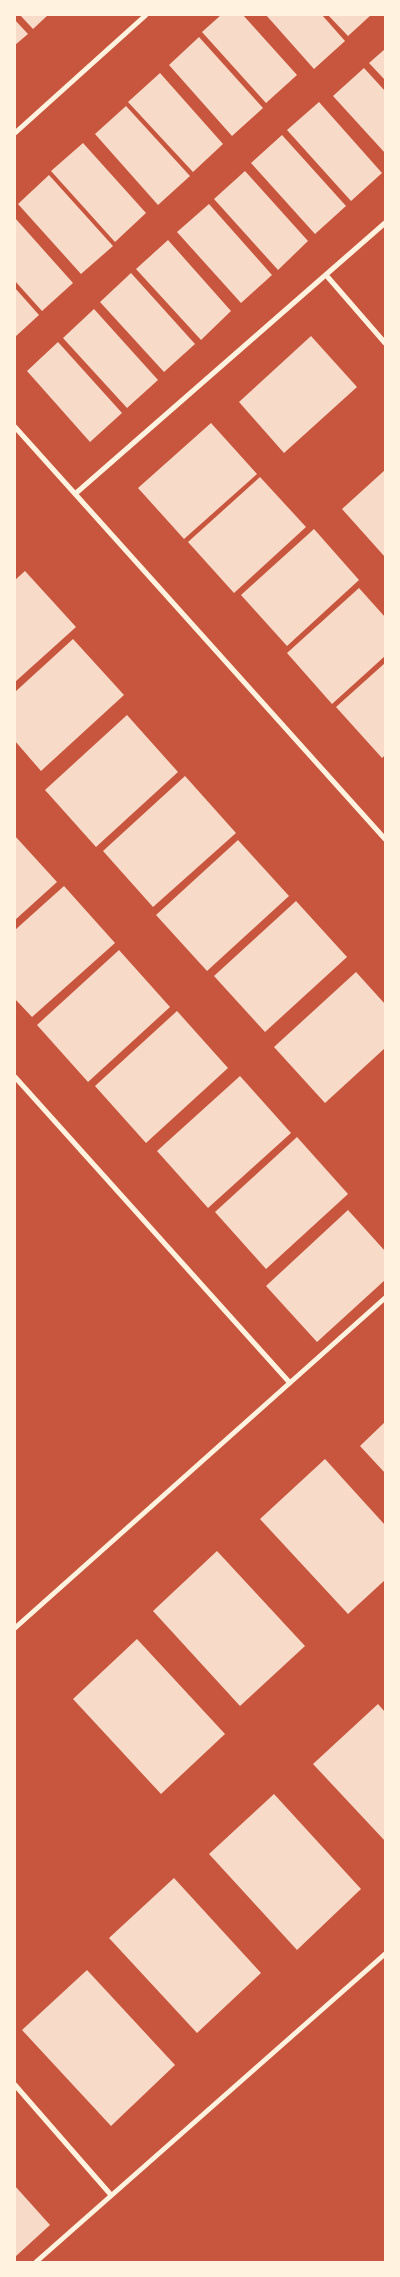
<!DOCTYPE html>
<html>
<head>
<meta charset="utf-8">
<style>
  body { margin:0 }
  #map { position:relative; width:400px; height:2277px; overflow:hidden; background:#c8553d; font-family:Signika,sans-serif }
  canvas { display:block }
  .frame { position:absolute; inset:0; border:16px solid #fff3e0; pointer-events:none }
</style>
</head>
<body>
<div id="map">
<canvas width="400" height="2277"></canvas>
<div class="frame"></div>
</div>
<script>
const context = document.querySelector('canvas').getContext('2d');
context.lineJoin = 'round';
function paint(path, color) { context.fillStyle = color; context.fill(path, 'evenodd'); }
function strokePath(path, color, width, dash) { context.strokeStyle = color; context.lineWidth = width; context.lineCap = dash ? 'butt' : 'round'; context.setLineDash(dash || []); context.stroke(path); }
paint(new Path2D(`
  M20,15H48L33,29Z
  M221,15H243L297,75L266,103L202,32Z
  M266,15H322L345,41L314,69Z
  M328,15H371L348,36Z
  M15,20L28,34L15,45Z
  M199,37L263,108L232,136L169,65Z
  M385,49V80L369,63Z
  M364,68L385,91V153L333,96Z
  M160,73L223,144L193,172L128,102Z
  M319,102L382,173L351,201L287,130Z
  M126,106L190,176L158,205L95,134Z
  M282,135L346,206L315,234L251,163Z
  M83,143L146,213L115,242L51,171Z
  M245,171L308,241L278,270L214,199Z
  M49,175L113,246L81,274L18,204Z
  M209,204L272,275L241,303L177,232Z
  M15,218L73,283L42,311L15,281Z
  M168,240L231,311L201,340L136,269Z
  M131,273L195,344L164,372L100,302Z
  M15,288L39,315L15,337Z
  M94,309L158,380L127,408L63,338Z
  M311,336L357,387L284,453L239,402Z
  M58,342L122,413L90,442L27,371Z
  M211,423L257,474L184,539L138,488Z
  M385,470V557L342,509Z
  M260,477L306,527L234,593L188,542Z
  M314,529L359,580L287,646L241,595Z
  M25,571L76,627L15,682V580Z
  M359,588L385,617V656L332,704L287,653Z
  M73,639L124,695L41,771L15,741V692Z
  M385,663V755L382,758L336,707Z
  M127,715L178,772L96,847L45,790Z
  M185,776L236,833L153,907L103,851Z
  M15,836L57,882L15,920Z
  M238,840L289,896L207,971L156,915Z
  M64,886L115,943L32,1017L15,999V930Z
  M296,901L347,957L265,1032L214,976Z
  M119,950L170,1007L88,1082L37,1025Z
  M356,972L385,1004V1048L325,1103L274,1047Z
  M177,1011L228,1068L146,1143L95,1086Z
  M240,1076L291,1133L208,1208L157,1151Z
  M297,1137L348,1194L266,1269L215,1212Z
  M348,1210L385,1251V1280L317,1342L266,1286Z
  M385,1422V1473L360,1446Z
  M325,1459L385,1525V1580L348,1614L260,1519Z
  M217,1551L305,1646L240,1706L153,1611Z
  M137,1639L225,1734L161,1794L73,1699Z
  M378,1704L385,1712V1841L313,1764Z
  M274,1794L361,1889L297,1950L209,1854Z
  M174,1878L261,1973L197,2033L109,1938Z
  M87,1970L175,2065L111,2126L22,2030Z
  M15,2186L50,2225L15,2257Z`), '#f7dbc8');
strokePath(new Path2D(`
  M15,133L146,15
  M326,275L385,343
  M15,427L385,839
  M75,494L385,223
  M15,1077L290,1383
  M15,1628L385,1298
  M15,2085L111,2195
  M36,2262L385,1954`), '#fff3e0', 5);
</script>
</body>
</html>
